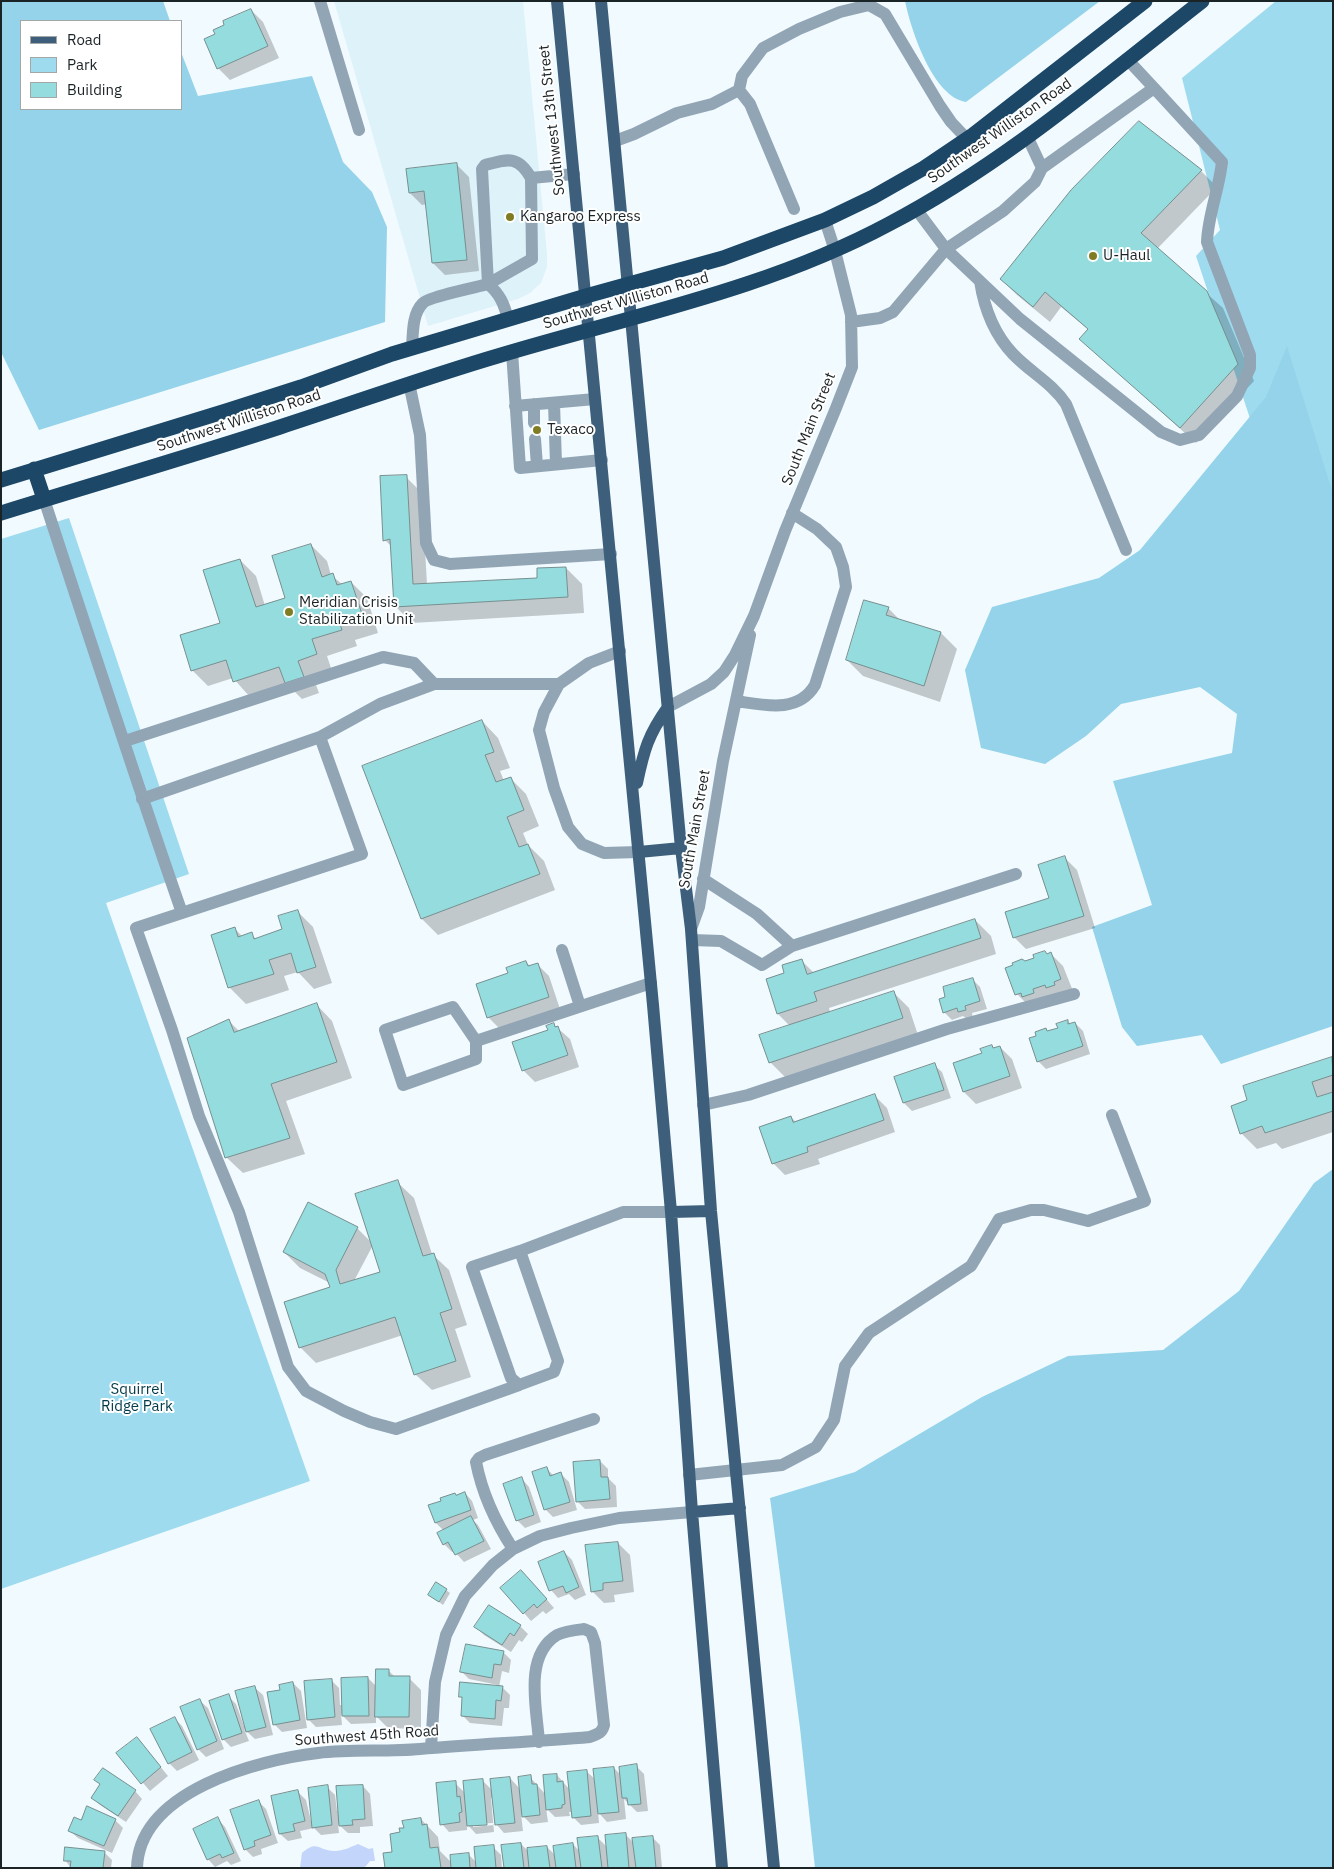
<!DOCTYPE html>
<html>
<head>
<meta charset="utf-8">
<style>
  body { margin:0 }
  #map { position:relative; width:1334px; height:1869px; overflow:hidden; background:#f1fafe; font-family:"IBM Plex Sans",sans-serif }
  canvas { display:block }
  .frame { position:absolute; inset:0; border:2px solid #1a2326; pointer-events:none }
  .legend { position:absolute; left:20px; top:20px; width:162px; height:90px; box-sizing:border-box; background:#fff; border:1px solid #a3a7a8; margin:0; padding:6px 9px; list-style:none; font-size:15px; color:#1a2326 }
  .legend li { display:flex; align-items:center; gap:10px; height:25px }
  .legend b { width:25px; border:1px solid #a3a7a8 }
</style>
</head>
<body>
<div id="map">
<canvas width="1334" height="1869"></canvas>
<div class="frame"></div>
<ul class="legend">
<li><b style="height:6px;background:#3d5f7b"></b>Road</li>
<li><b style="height:14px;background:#9fdbef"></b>Park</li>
<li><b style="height:14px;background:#95dcde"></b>Building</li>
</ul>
</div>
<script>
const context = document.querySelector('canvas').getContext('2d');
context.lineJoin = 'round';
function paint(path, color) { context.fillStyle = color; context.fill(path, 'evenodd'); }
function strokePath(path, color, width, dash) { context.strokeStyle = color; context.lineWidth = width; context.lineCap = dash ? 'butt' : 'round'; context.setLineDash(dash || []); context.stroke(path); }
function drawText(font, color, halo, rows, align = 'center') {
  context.font = font + ' "IBM Plex Sans",sans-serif'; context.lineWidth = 4; context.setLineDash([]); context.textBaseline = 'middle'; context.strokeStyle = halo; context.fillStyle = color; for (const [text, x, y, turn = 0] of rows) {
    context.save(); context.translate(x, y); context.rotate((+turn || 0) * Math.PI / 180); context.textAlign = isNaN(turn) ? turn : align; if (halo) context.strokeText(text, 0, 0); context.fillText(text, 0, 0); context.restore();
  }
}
paint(new Path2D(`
  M334,1H523L547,254V267L541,283L530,293L518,299L428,326Z`), '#def2f9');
paint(new Path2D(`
  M1276,1H1333V668L1196,256L1220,230L1182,78Z
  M69,518L189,874L106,903L310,1481L1,1589V539Z`), '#9fdbef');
paint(new Path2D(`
  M1,1H163L170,21H21V109H181V52L198,96L312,76L343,162L372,192L387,227L385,322L39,430L1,352Z
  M905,1H1100L966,102C933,97 911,30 905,1Z
  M1287,346L1333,494V1026L1221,1064L1202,1035L1137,1046L1122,1027L1092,927L1152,905L1113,781L1232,753L1237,714L1200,687L1121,704L1086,736L1045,764L981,748L965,670L992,607L1099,578L1140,550L1266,397Z
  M1333,1169V1868H815L800,1728L770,1498L855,1472L982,1397L1068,1356L1163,1350L1239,1291L1314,1183Z`), '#94d3e9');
paint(new Path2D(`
  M358,1844L369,1849L373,1848L375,1861H370L366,1866L363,1868H300L302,1853C318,1839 318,1851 335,1851C343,1851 351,1847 358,1844Z`), '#c4d5fb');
paint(new Path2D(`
  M251,10L263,22L279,58L230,80L218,68L217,34Z
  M457,165L469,177L479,271L445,275L433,263L427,204L422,205L410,193Z
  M1201,171L1217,187L1157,249L1223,308L1254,381L1196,443L1080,339L1089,330L1061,307L1050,322L1017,295L1001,279Z
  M406,477L422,493L427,585L539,579L566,568L582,584L584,613L412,623L396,607L392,547L385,540Z
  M311,545L327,561L331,575L343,585L351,582L367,598L378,633L355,640L357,646L327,656L332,671L313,677L319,693L302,699L288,685L250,697L233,678L208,686L192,670L221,623L240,560L256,576L265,606L287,599Z
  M888,608L900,620L941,633L957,649L940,702L863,676L847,660Z
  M482,721L498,738L510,768L500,771L504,781L510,778L526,794L539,826L523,833L528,845L544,861L555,890L438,935L422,919L364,767Z
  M1065,858L1077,870L1095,928L1026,949L1014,937L1050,899Z
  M297,911L313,927L332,983L314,989L298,972L284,976L289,990L246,1004L230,988L213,935L234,928L243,937L251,934L256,939L284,930Z
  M975,920L991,936L996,954L829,1008L830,1013L893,992L909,1008L918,1035L786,1078L770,1062L790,1026L778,1014L767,980L786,974L801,960L814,973Z
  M1051,954L1063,966L1073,991L1029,1006L1017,994L1025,963Z
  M526,962L530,966L537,964L549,976L560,1009L500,1029L488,1017L509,974Z
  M972,979L980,987L987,1009L972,1013L973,1018L967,1019L963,1016L952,1020L944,1012L947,998Z
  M316,1004L332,1021L352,1078L286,1101L305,1154L243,1173L226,1157L229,1021L239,1031Z
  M1068,1021L1071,1025L1075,1023L1083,1031L1090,1054L1046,1069L1038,1061L1048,1032L1059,1029Z
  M554,1025L570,1039L579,1067L535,1082L523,1070Z
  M992,1046L994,1049L1000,1047L1012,1059L1022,1088L976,1104L964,1092L955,1064L983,1054Z
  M1332,1058L1333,1132L1282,1149L1276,1143L1257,1149L1241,1133L1249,1101Z
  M934,1065L942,1072L951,1098L912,1111L904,1103L896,1077Z
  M875,1096L887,1108L895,1132L818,1159L820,1164L785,1175L773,1163L791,1117L796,1122Z
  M397,1182L414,1198L432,1254L449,1270L467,1325L455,1329L471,1377L432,1390L415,1374L403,1335L316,1363L300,1347L331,1288L330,1283L300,1268L284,1252L357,1228L372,1243ZM373,1245L382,1272L354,1281Z
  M600,1461L608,1469V1478L616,1486L617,1507L585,1509L577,1501Z
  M547,1469L554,1476L561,1474L569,1482L577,1510L553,1517L545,1509Z
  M522,1479L529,1487L541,1522L525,1528L517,1520Z
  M465,1493L472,1501L478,1518L473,1520L478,1525L491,1549L464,1562L454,1551L452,1552L444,1544V1531L436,1523L457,1496Z
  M618,1543L630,1555L634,1592L614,1595L615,1602L604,1603L592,1591Z
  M564,1552L572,1560L586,1595L575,1600L569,1594L558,1598L551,1590Z
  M529,1579L554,1608L546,1614L543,1611L531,1621L524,1613Z
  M446,1590L450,1593L443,1605L430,1595Z
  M520,1626L528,1634L522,1642L519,1640L511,1652L484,1635L476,1627Z
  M503,1652L511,1660L509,1673L502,1671L499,1687H502L510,1695L509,1708H504L502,1726L470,1723L462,1715L463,1699L460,1696L498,1687V1685L469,1679L461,1671Z
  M388,1670L396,1678H409L421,1690V1729L388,1728L376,1716V1723L351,1724L341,1714L342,1725L316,1727L308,1719L331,1680L339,1688L340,1705H343L368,1678L377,1687Z
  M293,1683L301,1691L307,1728L282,1732L274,1724L281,1691Z
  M255,1688L263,1695L273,1735L255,1739L244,1729L249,1741L231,1747L223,1739L228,1696L236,1704L244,1726H246Z
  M200,1701L208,1708L224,1749L206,1757L198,1749Z
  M174,1718L182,1726L199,1760L177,1771L169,1763Z
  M137,1738L168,1776L150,1791L118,1754Z
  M636,1766L644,1774L648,1811L637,1812L624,1799L626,1819L607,1822L598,1812L599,1823L581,1825L573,1817L572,1812H569L570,1816L555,1817L546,1808L548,1822L531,1824L521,1814L523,1831L504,1833L497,1825L494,1798H491L494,1832L476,1834L467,1824V1830L449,1832L442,1824L455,1783L465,1793L483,1781L493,1791L510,1778L520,1789L530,1777L546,1795L557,1775L570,1790L586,1771L596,1780L614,1768L621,1775ZM493,1823L494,1825L473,1827V1824Z
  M101,1785L135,1791L142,1799L126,1822L100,1805L93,1798Z
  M363,1786L370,1794L373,1826L360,1827V1833H348L338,1824L339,1833L321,1835L314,1828L300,1831L302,1838L288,1841L280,1834L298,1792L306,1800L311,1821H313L327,1787L335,1795L337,1811H339Z
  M258,1801L266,1809L278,1843L261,1849L262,1854L253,1857L245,1849Z
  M218,1819L225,1827L241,1861L231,1865L227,1861L215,1867L208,1859Z
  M421,1819L438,1837L440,1851L452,1863L469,1855L477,1863L493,1847L501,1855L502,1868H386L405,1829Z
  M115,1820L123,1828L112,1853L78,1838L70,1831L81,1822Z
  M625,1834L634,1843L652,1837L660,1845L662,1868H505L521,1844L529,1852L547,1847L556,1856L573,1844L580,1852L597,1837L607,1847Z
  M104,1852L112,1860L111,1868H71L65,1860Z`), '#0003');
const building = new Path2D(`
  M251,9L268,46L217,69L204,39L215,34L213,30L224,25L223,21Z
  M1139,121L1202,170L1141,233L1207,291L1238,364L1180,428L1079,339L1088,329L1045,292L1033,307L1000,279L1071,190Z
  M457,163L467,260L432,263L424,191L409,193L406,169Z
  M407,475L413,584L537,578V568L566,567L568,597L394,607L390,539L383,541L380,476Z
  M311,544L322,577L333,573L337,585L351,581L363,617L340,624L342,630L312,639L317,654L298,661L304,677L285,683L279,667L233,682L226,660L191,671L180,635L220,623L203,570L240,559L256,607L285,598L272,556Z
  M864,600L889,607L886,615L941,632L924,686L846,660Z
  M482,720L494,752L485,755L496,782L511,777L524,810L507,817L519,847L528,844L540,874L421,919L362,766Z
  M1065,856L1084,916L1013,938L1005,912L1049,898L1038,865Z
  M298,910L316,967L297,973L291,953L269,960L274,974L228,988L211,935L235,927L238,937L252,932L254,939L282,929L278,916Z
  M975,919L981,938L814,992L817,1001L777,1014L766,979L784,973L782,965L802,959L807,974Z
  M1045,951L1047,954L1051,952L1061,979L1054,982L1055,985L1046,988L1045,985L1033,989L1034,993L1022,997L1021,993L1015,995L1005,968L1013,965L1012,963L1022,959L1025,961L1034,958L1033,955Z
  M526,961L528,966L538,963L549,997L487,1018L476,984L508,973L506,968Z
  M973,978L980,1001L965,1006L966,1010L958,1012L957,1008L943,1013L939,999L945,997L943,987Z
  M894,991L903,1018L769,1063L759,1035Z
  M317,1003L337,1062L271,1084L290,1138L225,1158L187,1038L229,1019L234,1032Z
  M1068,1020V1024L1075,1022L1083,1046L1037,1062L1029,1038L1036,1036L1035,1032L1046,1028L1047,1031L1058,1028L1056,1024Z
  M554,1023L555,1027L558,1026L568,1055L522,1071L512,1042L548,1030L546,1026Z
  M992,1045L993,1048L1000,1046L1010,1076L963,1092L953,1063L982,1053L980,1049Z
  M1332,1057L1333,1075L1312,1082L1317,1097L1333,1092V1111L1265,1133L1262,1126L1240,1134L1231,1106L1247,1100L1243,1086Z
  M935,1063L944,1090L903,1103L894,1077Z
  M875,1094L884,1120L807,1147L808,1152L772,1164L759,1127L791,1116L793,1122Z
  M398,1180L423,1256L434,1253L452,1309L440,1313L456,1361L414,1375L395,1317L299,1348L284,1302L330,1287L325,1274L283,1252L308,1202L358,1227L336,1270L340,1284L380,1272L355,1194Z
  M600,1460L601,1477H608L610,1499L576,1502L573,1462Z
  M547,1467L550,1476L561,1472L570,1502L544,1510L532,1472Z
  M522,1477L534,1515L516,1521L503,1484Z
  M465,1492L471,1510L435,1523L428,1505L441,1501L440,1498L455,1493L456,1495Z
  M471,1516L484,1541L455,1555L448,1542L443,1545L437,1533Z
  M618,1542L623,1581L603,1583V1590L591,1592L585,1545Z
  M564,1551L579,1587L566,1593L563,1586L549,1591L538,1562Z
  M521,1570L547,1599L537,1608L534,1604L523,1614L500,1588Z
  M436,1582L447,1589L439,1602L428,1595Z
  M489,1605L521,1625L514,1636L510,1633L502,1645L474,1627Z
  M466,1644L504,1651L501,1665L494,1664L492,1678L460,1672Z
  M376,1669H389V1676H410L409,1717H375Z
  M368,1677L369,1716H342L341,1678Z
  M332,1679L335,1717L307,1720L304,1681Z
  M293,1682L300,1720L273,1725L267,1692L280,1690L279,1685Z
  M460,1682L503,1686L501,1701L496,1700L495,1719L461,1716L462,1697H459Z
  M255,1686L266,1727L246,1732L235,1691Z
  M229,1694L242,1733L222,1740L209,1701Z
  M200,1699L217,1741L197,1750L180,1707Z
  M175,1717L192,1752L168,1764L150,1729Z
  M137,1737L161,1767L141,1784L116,1753Z
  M637,1764L641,1804L628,1805L627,1798H622L619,1767Z
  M614,1767L619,1812L598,1814L593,1769Z
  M103,1768L136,1790L118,1816L91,1798L100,1784L94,1780Z
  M587,1770L591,1816L572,1818L567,1772Z
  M557,1774V1782L563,1781L565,1804L562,1805V1808L546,1810L543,1775Z
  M531,1775L532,1784H537L540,1815L522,1817L518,1777Z
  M510,1777L515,1823L495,1825L490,1779Z
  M483,1779L487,1825L467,1826L463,1781Z
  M456,1781L457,1797L460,1796L462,1812L459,1813L460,1822L440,1825L436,1783Z
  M328,1785L332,1825L312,1828L308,1788Z
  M363,1785L365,1819L352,1820L353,1825L339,1826L336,1786Z
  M298,1790L305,1821L293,1824L295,1831L279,1834L271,1796Z
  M259,1800L271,1835L254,1841L255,1846L244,1850L230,1810Z
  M87,1806L116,1819L104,1846L68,1831L74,1817L81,1820Z
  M218,1817L234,1853L222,1858L220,1854L207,1860L193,1829Z
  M421,1818L422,1825L427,1824L430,1848L438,1847L441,1868H385L383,1853L392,1852L390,1834L400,1832L399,1828H404L402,1821Z
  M626,1833L629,1868H608L605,1835Z
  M598,1836L602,1868H581L577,1838Z
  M653,1836L656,1868H636L632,1838Z
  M521,1843L524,1868H504L501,1845Z
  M573,1843L576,1868H556L553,1846Z
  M494,1845L496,1868H476L474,1847Z
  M547,1846L550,1868H529L527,1848Z
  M65,1847L105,1851L103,1868H70L71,1861H64Z
  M469,1853L470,1868H451L450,1855Z`);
paint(building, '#95dcde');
strokePath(building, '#768f8f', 1);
strokePath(new Path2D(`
  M320,1L359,130
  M1127,59L1154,88
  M739,90L750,104L794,209
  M1027,136L1042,168
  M615,141L634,134L677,113L712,104L739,90L742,76L763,48L799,29L840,12L869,5L885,14L940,106L951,122L967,139
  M531,178L532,259L488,284L482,169L485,165C508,159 518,155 531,178L574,174
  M980,281C984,307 994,334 1013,354C1030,372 1052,383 1066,404L1126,550
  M851,322L880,318L893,312L946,249L1003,211L1035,182L1042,168L1154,88L1222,162C1219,190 1208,215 1207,242L1250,355V368L1237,396L1199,435L1180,440L1161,432L1020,319L946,249L916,209
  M412,348C413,333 412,314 423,303C428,297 477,287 488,284C500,294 504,304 508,319
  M512,352L520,468L602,460
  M409,383L420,435L426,543L434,560L450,564L611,554
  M554,403L556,464
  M534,404V423
  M515,406L595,399
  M535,439L537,466
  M44,499C89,637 134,775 182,913
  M559,684L544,712L539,730L554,788L568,827L582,844L604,853L639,852
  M736,701C764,705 798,714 815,685L846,587L843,567L836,547L817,529L792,513
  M668,707L711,684L724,672L735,655L754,616L785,531L836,408L852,367L851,315L835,251L825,220
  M320,737L380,704L434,684
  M125,741L383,657L414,663L434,684H559L589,663L620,651
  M142,799L320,737L362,854L136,928L172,1030L199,1116L239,1212L288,1367L306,1391L344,1411L370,1422L396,1429L519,1385
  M703,879L757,914L792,946
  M691,929L699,907L723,761L750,635
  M692,940L721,941L762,965L792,946L1016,874
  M562,950L580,1006
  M476,1041L453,1007L385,1030L403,1085L476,1059V1041L651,983
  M703,1105L748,1095L947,1029L1074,994
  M520,1251L472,1267L511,1378L519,1385L554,1372L558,1361L520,1251L623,1212H671
  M689,1475L782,1465L816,1447L834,1420L845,1366L869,1333L971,1266L999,1219L1031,1210H1044L1088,1221L1145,1201L1112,1115
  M513,1549C496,1523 482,1493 476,1462L479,1458L485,1455L594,1419
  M431,1748L435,1682L446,1635L465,1596L493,1565L513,1549L540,1536L571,1528L619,1518L692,1512
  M137,1868C139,1791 257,1760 318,1753C352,1749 386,1752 420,1749C477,1744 534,1742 590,1737C598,1734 602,1733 604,1725L595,1643L591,1632L584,1629C575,1630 565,1631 557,1635C523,1656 537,1709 539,1742`), '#92a5b5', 12);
strokePath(new Path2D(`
  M557,1L653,1005L671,1212L692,1512L722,1868
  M601,1L681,848L691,929L711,1211L774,1868
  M637,783C644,750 648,735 668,707
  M639,852L681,848
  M671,1212L711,1211
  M692,1512L740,1508`), '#3d5f7b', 12);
strokePath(new Path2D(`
  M34,469L44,499
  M1,480L226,411L301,387L392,354L586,296L723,258L825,220L873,197L924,168L973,135L1145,1
  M1,513C94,484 188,457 280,427C354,403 426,377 501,355C631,316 768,289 889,224C1002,165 1101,80 1202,1`), '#1d4766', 15);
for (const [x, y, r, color] of [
  [510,217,5,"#7f7c24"],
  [1093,256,5,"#7f7c24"],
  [537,430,5,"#7f7c24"],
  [289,612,5,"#7f7c24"]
]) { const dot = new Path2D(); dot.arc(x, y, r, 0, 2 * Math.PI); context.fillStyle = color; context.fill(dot); strokePath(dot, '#fff', 2); }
drawText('15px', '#1a2326', '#fff', [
  ["Southwest 13th Street",552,120,-96],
  ["Southwest Williston Road",1000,131,-35],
  ["Southwest Williston Road",626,301,-16],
  ["Southwest Williston Road",239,421,-18],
  ["South Main Street",809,429,-68],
  ["South Main Street",695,829,-80],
  ["Southwest 45th Road",367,1736,-4]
]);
drawText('15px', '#1a2326', '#fff', [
  ["Kangaroo Express",520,217],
  ["U-Haul",1103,256],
  ["Texaco",547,430],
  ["Meridian Crisis",299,603],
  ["Stabilization Unit",299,620]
], 'left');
drawText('15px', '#003948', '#fff', [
  ["Squirrel",137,1390],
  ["Ridge Park",137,1407]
]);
</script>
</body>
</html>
